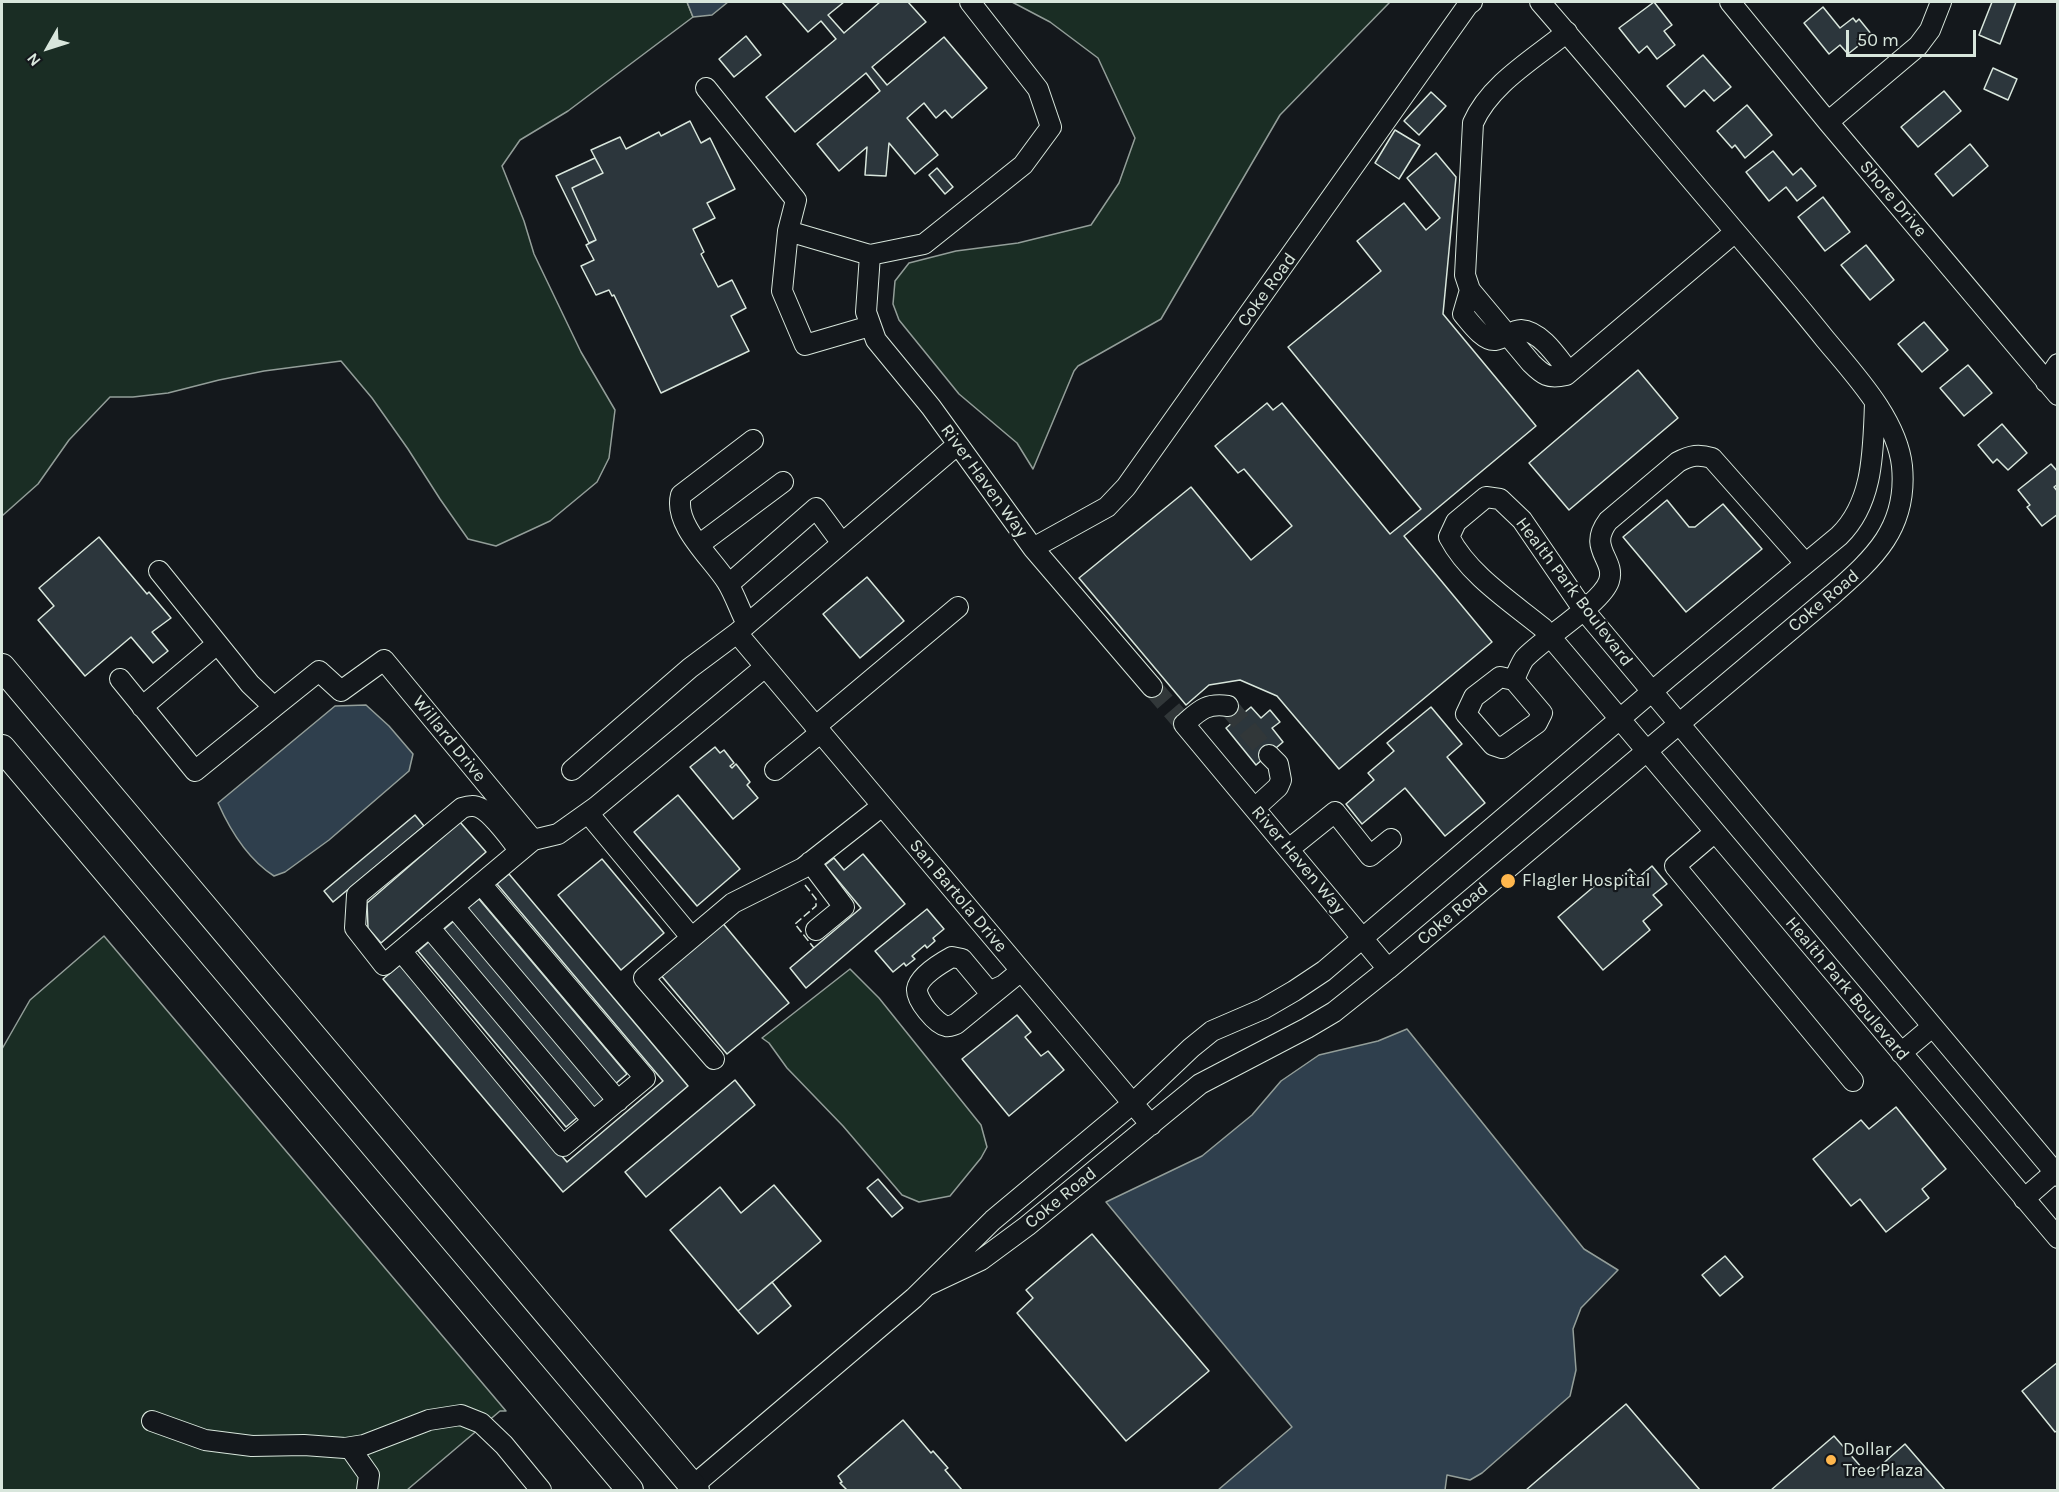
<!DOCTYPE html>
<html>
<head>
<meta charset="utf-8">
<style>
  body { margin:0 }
  #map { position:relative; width:2059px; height:1492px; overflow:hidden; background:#14181c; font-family:Karla,sans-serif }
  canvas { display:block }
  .frame { position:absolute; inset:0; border:3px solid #d8e6dc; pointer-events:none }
  .north { position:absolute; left:18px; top:18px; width:60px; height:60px; -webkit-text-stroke:4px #14181c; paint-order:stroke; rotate:231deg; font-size:16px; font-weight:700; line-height:24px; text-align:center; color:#d8e6dc }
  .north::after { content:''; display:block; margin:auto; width:21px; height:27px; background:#d8e6dc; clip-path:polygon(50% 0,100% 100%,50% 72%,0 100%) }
  .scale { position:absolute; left:1846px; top:30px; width:130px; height:27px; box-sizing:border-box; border:3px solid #d8e6dc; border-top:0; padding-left:8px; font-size:18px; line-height:21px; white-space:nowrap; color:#d8e6dc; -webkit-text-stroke:4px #14181c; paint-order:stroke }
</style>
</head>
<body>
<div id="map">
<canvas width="2059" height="1492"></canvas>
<div class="frame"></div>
<div class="north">N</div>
<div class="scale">50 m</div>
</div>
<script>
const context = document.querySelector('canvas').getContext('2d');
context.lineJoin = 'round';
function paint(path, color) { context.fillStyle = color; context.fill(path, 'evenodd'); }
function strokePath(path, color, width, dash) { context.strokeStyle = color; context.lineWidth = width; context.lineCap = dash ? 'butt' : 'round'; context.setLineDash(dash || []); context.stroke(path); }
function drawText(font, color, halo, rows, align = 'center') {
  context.font = font + ' Karla,sans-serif'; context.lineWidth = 4.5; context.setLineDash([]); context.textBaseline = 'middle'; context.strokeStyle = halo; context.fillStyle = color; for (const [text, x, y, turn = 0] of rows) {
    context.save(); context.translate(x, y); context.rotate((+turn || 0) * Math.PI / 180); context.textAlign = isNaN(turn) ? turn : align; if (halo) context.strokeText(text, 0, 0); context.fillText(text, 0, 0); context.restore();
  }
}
const green = new Path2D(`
  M2,2H687L693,17L568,111L520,140L502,166L524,221L534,254L581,352L615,410L609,458L597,482L550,521L496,546L468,539L440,499L408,449L372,398L341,361L264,371L219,380L168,393L133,397H110L69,440L38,484L2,516Z
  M1012,2H1390L1280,115L1161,319L1078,366L1074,371L1033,469L1017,443L959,394L899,320L893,304L895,281L909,263L956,251L1018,243L1091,225L1119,183L1135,138L1098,58L1050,22Z
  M104,936L506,1411H500L407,1490H2V1049L30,1000Z
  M850,969L879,998L981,1125L987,1147L981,1158L950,1196L919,1202L902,1195L843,1126L787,1068L769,1043L762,1038Z`);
paint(green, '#1a2d24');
strokePath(green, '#939e99', 1.5);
const water = new Path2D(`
  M687,2H728L712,15L693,17Z
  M366,705L389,726L413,754L409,771L329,840L285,872L274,876C249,860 230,830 218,803L335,706Z
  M1407,1029L1584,1249L1618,1270L1581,1308L1573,1329L1576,1370L1570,1396L1482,1473L1470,1480L1447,1475L1445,1490H1218L1292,1427L1106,1202L1202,1156L1252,1115L1281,1081L1319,1055L1378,1041Z`);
paint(water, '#2f3f4d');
strokePath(water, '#939e99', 1.5);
const building = new Path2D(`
  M782,2H844L828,15L844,33L880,2H908L926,22L872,67L887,85L944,37L987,88L952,118L945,110L936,118L924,103L907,118L938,155L915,174L889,143L886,176L865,175L867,147L839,171L817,144L880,91L866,73L795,132L766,97L836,39L821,21L808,32Z
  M1654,2L1672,25L1664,31L1675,45L1657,59L1647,46L1639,53L1619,28Z
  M1992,2H2016L2000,44L1979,35Z
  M1823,7L1840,28L1853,18L1856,22L1859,19L1872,35L1848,54L1840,45L1829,54L1804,23Z
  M746,36L761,55L734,77L719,59Z
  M1703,55L1731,87L1714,101L1704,90L1685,107L1667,86Z
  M1993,68L2017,79L2008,100L1984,89Z
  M1944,91L1961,111L1918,147L1901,127Z
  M1431,92L1446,106L1419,135L1404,121Z
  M1747,105L1772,135L1745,158L1735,145L1732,148L1717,131Z
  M690,121L701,143L710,138L735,189L707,203L715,218L693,229L704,252L701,254L718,287L732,280L746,308L731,316L749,351L661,393L614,295L612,296L609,290L596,295L581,266L594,260L586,245L596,240L572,188L603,173L591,150L620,137L626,149L659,132L661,136Z
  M1395,130L1420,145L1399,179L1375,163Z
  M1970,144L1988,166L1953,196L1935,174Z
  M1773,151L1793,175L1801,168L1816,186L1797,201L1786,187L1769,201L1746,172Z
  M1436,153L1456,177L1443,314L1536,426L1404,536L1492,642L1339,769L1277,696L1240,680L1209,685L1186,705L1079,578L1191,487L1251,560L1292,526L1244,469L1238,473L1215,446L1267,403L1273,410L1282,403L1390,534L1421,509L1288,347L1381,271L1357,241L1404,203L1426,230L1440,218L1407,178Z
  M595,158L603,173L572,188L596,240L589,243L556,176Z
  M937,168L953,187L945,194L929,175Z
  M1823,197L1850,232L1825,251L1798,217Z
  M1866,245L1894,280L1870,300L1841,265Z
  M1924,322L1948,350L1922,372L1898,344Z
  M1968,365L1992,393L1964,416L1940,388Z
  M1638,370L1678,418L1569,510L1529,463Z
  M2002,424L2027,453L2008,470L1997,459L1993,463L1978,445Z
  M2051,464L2058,472V484L2054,487L2058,492V514L2042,526L2027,507L2030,505L2018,490Z
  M1667,500L1689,527H1695L1723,504L1762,549L1686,612L1623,537Z
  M99,537L147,594L149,592L171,618L152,632L168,651L153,663L131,637L85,676L38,620L54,606L39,588Z
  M867,577L904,621L860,658L823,614Z
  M1251,707L1261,718L1270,710L1280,722L1272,728L1283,742L1256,765L1226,728Z
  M1431,707L1462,744L1447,757L1485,803L1445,836L1405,788L1362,824L1346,804L1374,780L1368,773L1394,751L1387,743Z
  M715,747L720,753L724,750L734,763L730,766L732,768L736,764L750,782L747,785L758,798L733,819L690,767Z
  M678,795L740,869L697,906L634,832Z
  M415,815L424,826L333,902L324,891Z
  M460,822L486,852L381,943L368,928L367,903Z
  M863,854L905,904L806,988L790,968L861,908L825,865L834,858L844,870Z
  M602,859L664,933L621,970L558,895Z
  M1652,866L1667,884L1653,895L1662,905L1643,921L1650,930L1603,970L1558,917L1604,878L1611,886L1630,869L1638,878Z
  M509,874L688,1086L563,1192L383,979L400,965L567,1162L663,1081L497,884Z
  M479,899L627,1074L614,1085L466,909Z
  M927,909L944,929L933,938L935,941L927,948L925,945L912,956L915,959L906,966L904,963L893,972L875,951Z
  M455,920L608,1102L595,1112L442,931Z
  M721,921L789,1003L727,1054L660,974Z
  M431,940L579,1116L566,1127L418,951Z
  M1017,1015L1031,1032L1025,1037L1041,1056L1048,1051L1064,1070L1009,1116L962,1059Z
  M735,1080L755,1105L646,1197L625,1172Z
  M1896,1107L1946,1169L1922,1189L1929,1198L1886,1232L1860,1199L1851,1206L1813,1159L1861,1120L1869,1129Z
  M878,1179L903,1208L892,1217L867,1188Z
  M774,1185L821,1241L738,1311L670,1230L720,1187L741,1213Z
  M1092,1234L1209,1371L1126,1441L1017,1313L1033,1298L1026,1290Z
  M1725,1256L1743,1277L1720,1296L1702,1275Z
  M772,1282L791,1306L758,1334L738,1311Z
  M2058,1362V1430L2055,1432L2022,1391Z
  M1626,1404L1700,1490H1526Z
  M903,1420L931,1453L933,1451L948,1468L945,1470L962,1490H847L840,1483L842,1482L838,1476Z
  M1834,1436L1869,1476L1905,1444L1945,1490H1771Z`);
paint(building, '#2c363c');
strokePath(building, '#d8e6dc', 1.5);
strokePath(new Path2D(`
  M1152,687L1184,724
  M1228,706L1269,755`), '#313739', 20, [20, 10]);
const minor = new Path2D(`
  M1730,2L1828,122L2058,395
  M1567,32C1534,59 1490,84 1473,123L1465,275L1470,290L1531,363C1543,375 1548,379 1566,375L1735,232
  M706,88L796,200L788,231
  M1828,122L1918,46L1930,30L1941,2
  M870,255L866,312L876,340L931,407L1033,548L1152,687
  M1470,290L1463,314C1470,322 1483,341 1495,340C1504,339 1512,330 1521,330C1541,331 1558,358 1569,372
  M870,326L805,345L782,291L788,231L870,255L924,244L1023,165L1051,127L1038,89L970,2
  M2046,382L2058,364
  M700,544L783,482
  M1033,548L1107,507L1126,487L1468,5L1472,2
  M159,571L250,684L274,707L319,671L341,691L384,660L533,840L558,834L596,807L765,667
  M729,584L816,508L841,542
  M747,624C740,611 735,595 727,582C712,558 673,525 681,495L753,440
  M737,633L1151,1125
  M120,679L195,771L274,707
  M1514,680L1500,677L1474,697L1466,714L1493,745L1502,748L1537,723L1542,713L1514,680C1517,673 1520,665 1524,659C1542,639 1602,603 1609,581C1616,559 1587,549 1608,521L1678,462C1691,455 1699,454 1712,458L1805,563
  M1228,706C1206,703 1200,710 1184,724L1388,969
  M142,707L217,644
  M815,727L958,607
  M572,770L690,668L737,633L957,445
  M775,770L820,733
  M1255,808L1278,787L1281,780L1278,764L1269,755
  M588,813L691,937
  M1715,832L1675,866L1853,1081
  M1289,849L1335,812L1370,856L1391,839
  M520,851C510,839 488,805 472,806C468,806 465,807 462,808L357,895L355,928L384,965L533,840
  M810,862L844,907L816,930
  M454,907L618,1101
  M429,927L593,1121
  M401,951L563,1146L645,1078L481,884
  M1002,986L993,990L987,989L962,959L952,957C941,963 919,976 917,989C916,1000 936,1024 946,1026C950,1027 952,1025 956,1024L1021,971
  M1901,1053L1932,1027
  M714,1059L644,978L733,903L803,868L882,806
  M2058,1176L1583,609L1522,520L1500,499L1486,497L1456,522L1449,537C1469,575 1510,601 1543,628L2058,1238
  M2024,1199L2055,1172
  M928,1285L981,1260L1027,1226L1200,1084L1307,1028L1334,1012L1388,969L1832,595C1874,558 1908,528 1902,466C1897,419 1854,374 1825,339C1790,295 1753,253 1717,210C1658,141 1600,71 1540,2
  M152,1421L205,1440L252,1446L304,1445L345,1448L364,1445L429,1420L461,1415L481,1423L504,1445L541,1490
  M350,1448L369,1475L367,1490
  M688,1490L914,1298L993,1220L1132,1104L1191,1048L1212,1031L1263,1009L1294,991L1324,971L1669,677L1839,536C1874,502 1873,450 1875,404`);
const major = new Path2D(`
  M2,667L696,1490
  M2,748L630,1490`);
strokePath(minor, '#d8e6dc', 22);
strokePath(major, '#d8e6dc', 28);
strokePath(minor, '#14181c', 20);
strokePath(major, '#14181c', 26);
strokePath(new Path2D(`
  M805,885L816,899V906L795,924L814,948`), '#d8e6dc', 1.5, [8, 3]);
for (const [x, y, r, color] of [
  [1508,881,8,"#ffb74d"],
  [1831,1460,6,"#ffb74d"]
]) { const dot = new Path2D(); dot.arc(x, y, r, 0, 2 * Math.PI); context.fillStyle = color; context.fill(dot); strokePath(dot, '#14181c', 2); }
drawText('18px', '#d8e6dc', '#14181c', [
  ["Shore Drive",1893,199,50],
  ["Coke Road",1267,290,-54],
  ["River Haven Way",984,481,54],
  ["Health Park Boulevard",1574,592,53],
  ["Coke Road",1824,601,-40],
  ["Willard Drive",449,739,51],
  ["River Haven Way",1298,860,50],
  ["San Bartola Drive",958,896,50],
  ["Coke Road",1453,914,-40],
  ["Health Park Boulevard",1847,989,50],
  ["Coke Road",1061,1198,-39]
]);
drawText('18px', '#d8e6dc', '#14181c', [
  ["Flagler Hospital",1522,881],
  ["Dollar",1843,1450],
  ["Tree Plaza",1843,1471]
], 'left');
</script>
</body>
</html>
